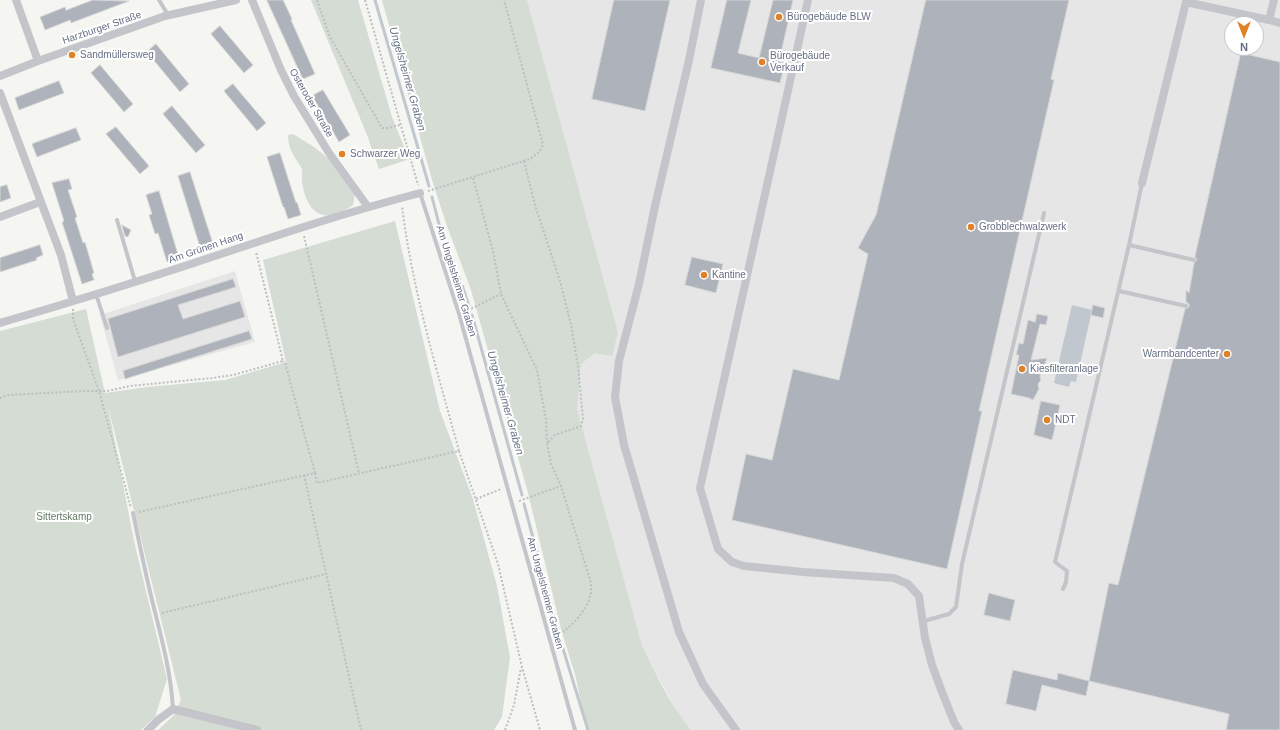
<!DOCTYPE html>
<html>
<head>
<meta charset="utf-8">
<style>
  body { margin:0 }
  #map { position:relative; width:1280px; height:730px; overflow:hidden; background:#f5f6f2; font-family:Arial,sans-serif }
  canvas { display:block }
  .north { position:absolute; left:1224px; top:16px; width:40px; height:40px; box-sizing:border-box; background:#fff; border:1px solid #c1c5cd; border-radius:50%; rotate:180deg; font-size:11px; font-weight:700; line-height:16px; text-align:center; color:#656e83 }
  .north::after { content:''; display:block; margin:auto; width:14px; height:18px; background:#e08127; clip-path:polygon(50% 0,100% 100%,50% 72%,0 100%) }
</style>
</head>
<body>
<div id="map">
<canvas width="1280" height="730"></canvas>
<div class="north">N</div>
</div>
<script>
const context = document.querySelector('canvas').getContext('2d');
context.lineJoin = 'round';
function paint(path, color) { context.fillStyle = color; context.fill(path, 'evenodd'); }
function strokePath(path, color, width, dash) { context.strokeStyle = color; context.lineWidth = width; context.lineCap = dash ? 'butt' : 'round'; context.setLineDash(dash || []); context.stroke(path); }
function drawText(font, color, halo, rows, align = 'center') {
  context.font = font + ' Arial,sans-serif'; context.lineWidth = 4; context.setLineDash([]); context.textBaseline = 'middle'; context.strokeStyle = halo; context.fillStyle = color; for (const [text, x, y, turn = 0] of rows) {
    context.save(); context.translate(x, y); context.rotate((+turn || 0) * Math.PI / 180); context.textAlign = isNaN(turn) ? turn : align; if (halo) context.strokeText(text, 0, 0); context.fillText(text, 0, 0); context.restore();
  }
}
paint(new Path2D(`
  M527,0H1280V730H691L680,717L655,671L642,645L577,409L581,364L618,332ZM1232,24H1256V48H1232Z
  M235,271L255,342L118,380L100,315Z`), '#e5e6e5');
paint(new Path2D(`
  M311,0H358L392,117L405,149L407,160L379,169L367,135Z
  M382,0H527L618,332L612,356L595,353L581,364L577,409L642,645C656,674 670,705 691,730H586L576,678L561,629L528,493L471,290L447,226L432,180Z
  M293,134L314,147L329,159L355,193L353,205C325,225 307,215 302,182C301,178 303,173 302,169C301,167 299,164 297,161C292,153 288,146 288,135Z
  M395,221L440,411L473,499L497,586L510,657L502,717L494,730H158L173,716L181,700L108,406L134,541L167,679L155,717L141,730H0V331L86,309L105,393L147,387L225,380L286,362L263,260Z`), '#d4dcd3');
paint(new Path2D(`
  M1072,305L1092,310L1076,382L1071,381L1069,387L1054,383Z`), '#c0c7ce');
strokePath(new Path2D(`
  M375,0L429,186
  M432,197L440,228L453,260V266L462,285L469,306
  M472,315L522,495
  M524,504L558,631
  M560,639L588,730`), '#c0c7ce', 3);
const building = new Path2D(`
  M93,0L129,1L71,23L70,20L45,30L40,17L65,7L66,10Z
  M267,0H283L292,19L291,20L315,74L303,79Z
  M614,0H670L645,111L592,99Z
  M727,0H751L738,53L759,58L773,0H793L779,62L785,63L780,83L711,68Z
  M926,0H1069L1051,79L1054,80L979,411H982L947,569L732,520L746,454L772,460L793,369L839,380L868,254L858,248L876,215Z
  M220,26L253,65L244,73L211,34Z
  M156,44L189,84L180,92L147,52Z
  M1241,53L1280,62V730H1226L1229,714L1089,681L1109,583L1118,585L1185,309L1189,307V304L1186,302V290L1189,293L1194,263L1197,260L1195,257Z
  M100,65L133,104L124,112L91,73Z
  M59,81L64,93L19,110L15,98Z
  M233,84L266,123L257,131L224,91Z
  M323,90L350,135L339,142L312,96Z
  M172,106L205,145L196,153L163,114Z
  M116,127L149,166L140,174L106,134Z
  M76,128L81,140L37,157L32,144Z
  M280,153L296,203L297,202L301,215L288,219L284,207H283L267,157Z
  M190,172L214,247L203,251L202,246L200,247L178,176Z
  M69,179L72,189L68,190L77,217L75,218L83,243L85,242L94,273L92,274L94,280L82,284L62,222L64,221L52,183Z
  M7,185L11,198L0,202V187Z
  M159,191L179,258L167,262L158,233L155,234L149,215L152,214L146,195Z
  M122,225L131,230L128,237L125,236Z
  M40,245L43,255L36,258L37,260L0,272V258Z
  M692,257L723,264L716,293L685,285Z
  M233,279L236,287L178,305L183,319L240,301L245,317L118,357L108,319Z
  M1093,305L1105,308L1103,318L1091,315Z
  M1037,314L1048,316L1046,325L1040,324L1031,360L1047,358L1040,376L1041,380L1038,384L1039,389L1033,400L1029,398L1011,394L1019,355H1016L1019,343L1023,344L1028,320L1035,322Z
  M249,331L252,339L125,379L123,371Z
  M1041,401L1060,405L1052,440L1034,435Z
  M989,593L1015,600L1010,621L984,615Z
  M1013,670L1057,680L1058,673L1089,681L1086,696L1042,685L1036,711L1006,704Z`);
paint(building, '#aeb2ba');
strokePath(building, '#d6d7d5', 1);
strokePath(new Path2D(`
  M317,0L330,37L382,128H388L400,125
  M365,0L418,185
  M524,161L535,205L560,281L571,325L578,366L583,419L581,426L555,435L547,443L551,464L561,486L591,583C591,586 591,590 591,593C588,610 570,629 555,637
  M473,178L493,251L501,294L537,370L546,420L547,443
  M428,191L530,159L540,151L543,145L533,107L504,0
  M304,236L359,473
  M73,309V319L99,391L131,508
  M464,312L501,294
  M0,398L7,395L85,391H107L130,386L212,378L233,375L283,361L256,252
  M459,451L498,564L522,667L540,730
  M315,473L317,483L459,451C437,370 412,289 402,206
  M304,475L361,730
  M476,499L501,489
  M519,501L561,486
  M139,512L315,473L285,363L283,361
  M162,613L326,574
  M505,730L514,705L521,668`), '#bdbec1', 2, [2, 2]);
strokePath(new Path2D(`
  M159,0L168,15
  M420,193L459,314L575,730
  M117,220L135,281
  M1129,245L1194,260
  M1119,291L1186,306
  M96,294L107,328
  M133,513C139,542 145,571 152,600C161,636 171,672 173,709
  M1063,589L1066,582L1067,571L1055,562L1129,245L1142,183
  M924,621L949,614L956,607L962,564L1044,213`), '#c3c5ca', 4);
strokePath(new Path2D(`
  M16,0L38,61
  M252,0L281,70L294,96L329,153L368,207
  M701,0L689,60L655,206L639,284L619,361L615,397L624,445L679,632L703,684L736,730
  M808,0L700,488L718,549L732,562L744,566L803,572L894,578L908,584L919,596L925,638L932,665L942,692L954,722L959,730
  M1274,0L1269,20L1280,23
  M0,76L38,61L165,16L236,0
  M0,93L61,255L73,301
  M1142,183L1186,2L1269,20
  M0,217L40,202
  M0,323C65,304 130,284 194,263C269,238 343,213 420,193
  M148,730L158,720L173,709L257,730`), '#c3c5ca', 8);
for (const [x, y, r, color] of [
  [779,17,4,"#e08127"],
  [72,55,4,"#e08127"],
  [762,62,4,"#e08127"],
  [342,154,4,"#e08127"],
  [971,227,4,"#e08127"],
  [704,275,4,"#e08127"],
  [1227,354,4,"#e08127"],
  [1022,369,4,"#e08127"],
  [1047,420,4,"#e08127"]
]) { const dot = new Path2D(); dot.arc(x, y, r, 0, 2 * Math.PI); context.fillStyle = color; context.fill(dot); strokePath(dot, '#fff', 1.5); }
drawText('10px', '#656e83', '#fff', [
  ["Bürogebäude BLW",787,17],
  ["Sandmüllersweg",80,55],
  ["Bürogebäude",770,56],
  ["Verkauf",770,68],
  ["Schwarzer Weg",350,154],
  ["Grobblechwalzwerk",979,227],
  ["Kantine",712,275],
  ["Warmbandcenter",1219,354,"right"],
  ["Kiesfilteranlage",1030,369],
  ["NDT",1055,420]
], 'left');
drawText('10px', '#656e83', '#fff', [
  ["Harzburger Straße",102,28,-19],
  ["Osteroder Straße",311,103,60],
  ["Am Grünen Hang",206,248,-19],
  ["Am Ungelsheimer Graben",456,281,73],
  ["Am Ungelsheimer Graben",545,593,75]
]);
drawText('10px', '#647a65', '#fff', [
  ["Sittertskamp",64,517]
]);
drawText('italic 11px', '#657586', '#fff', [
  ["Ungelsheimer Graben",407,79,74],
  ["Ungelsheimer Graben",505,403,74]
]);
</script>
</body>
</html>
